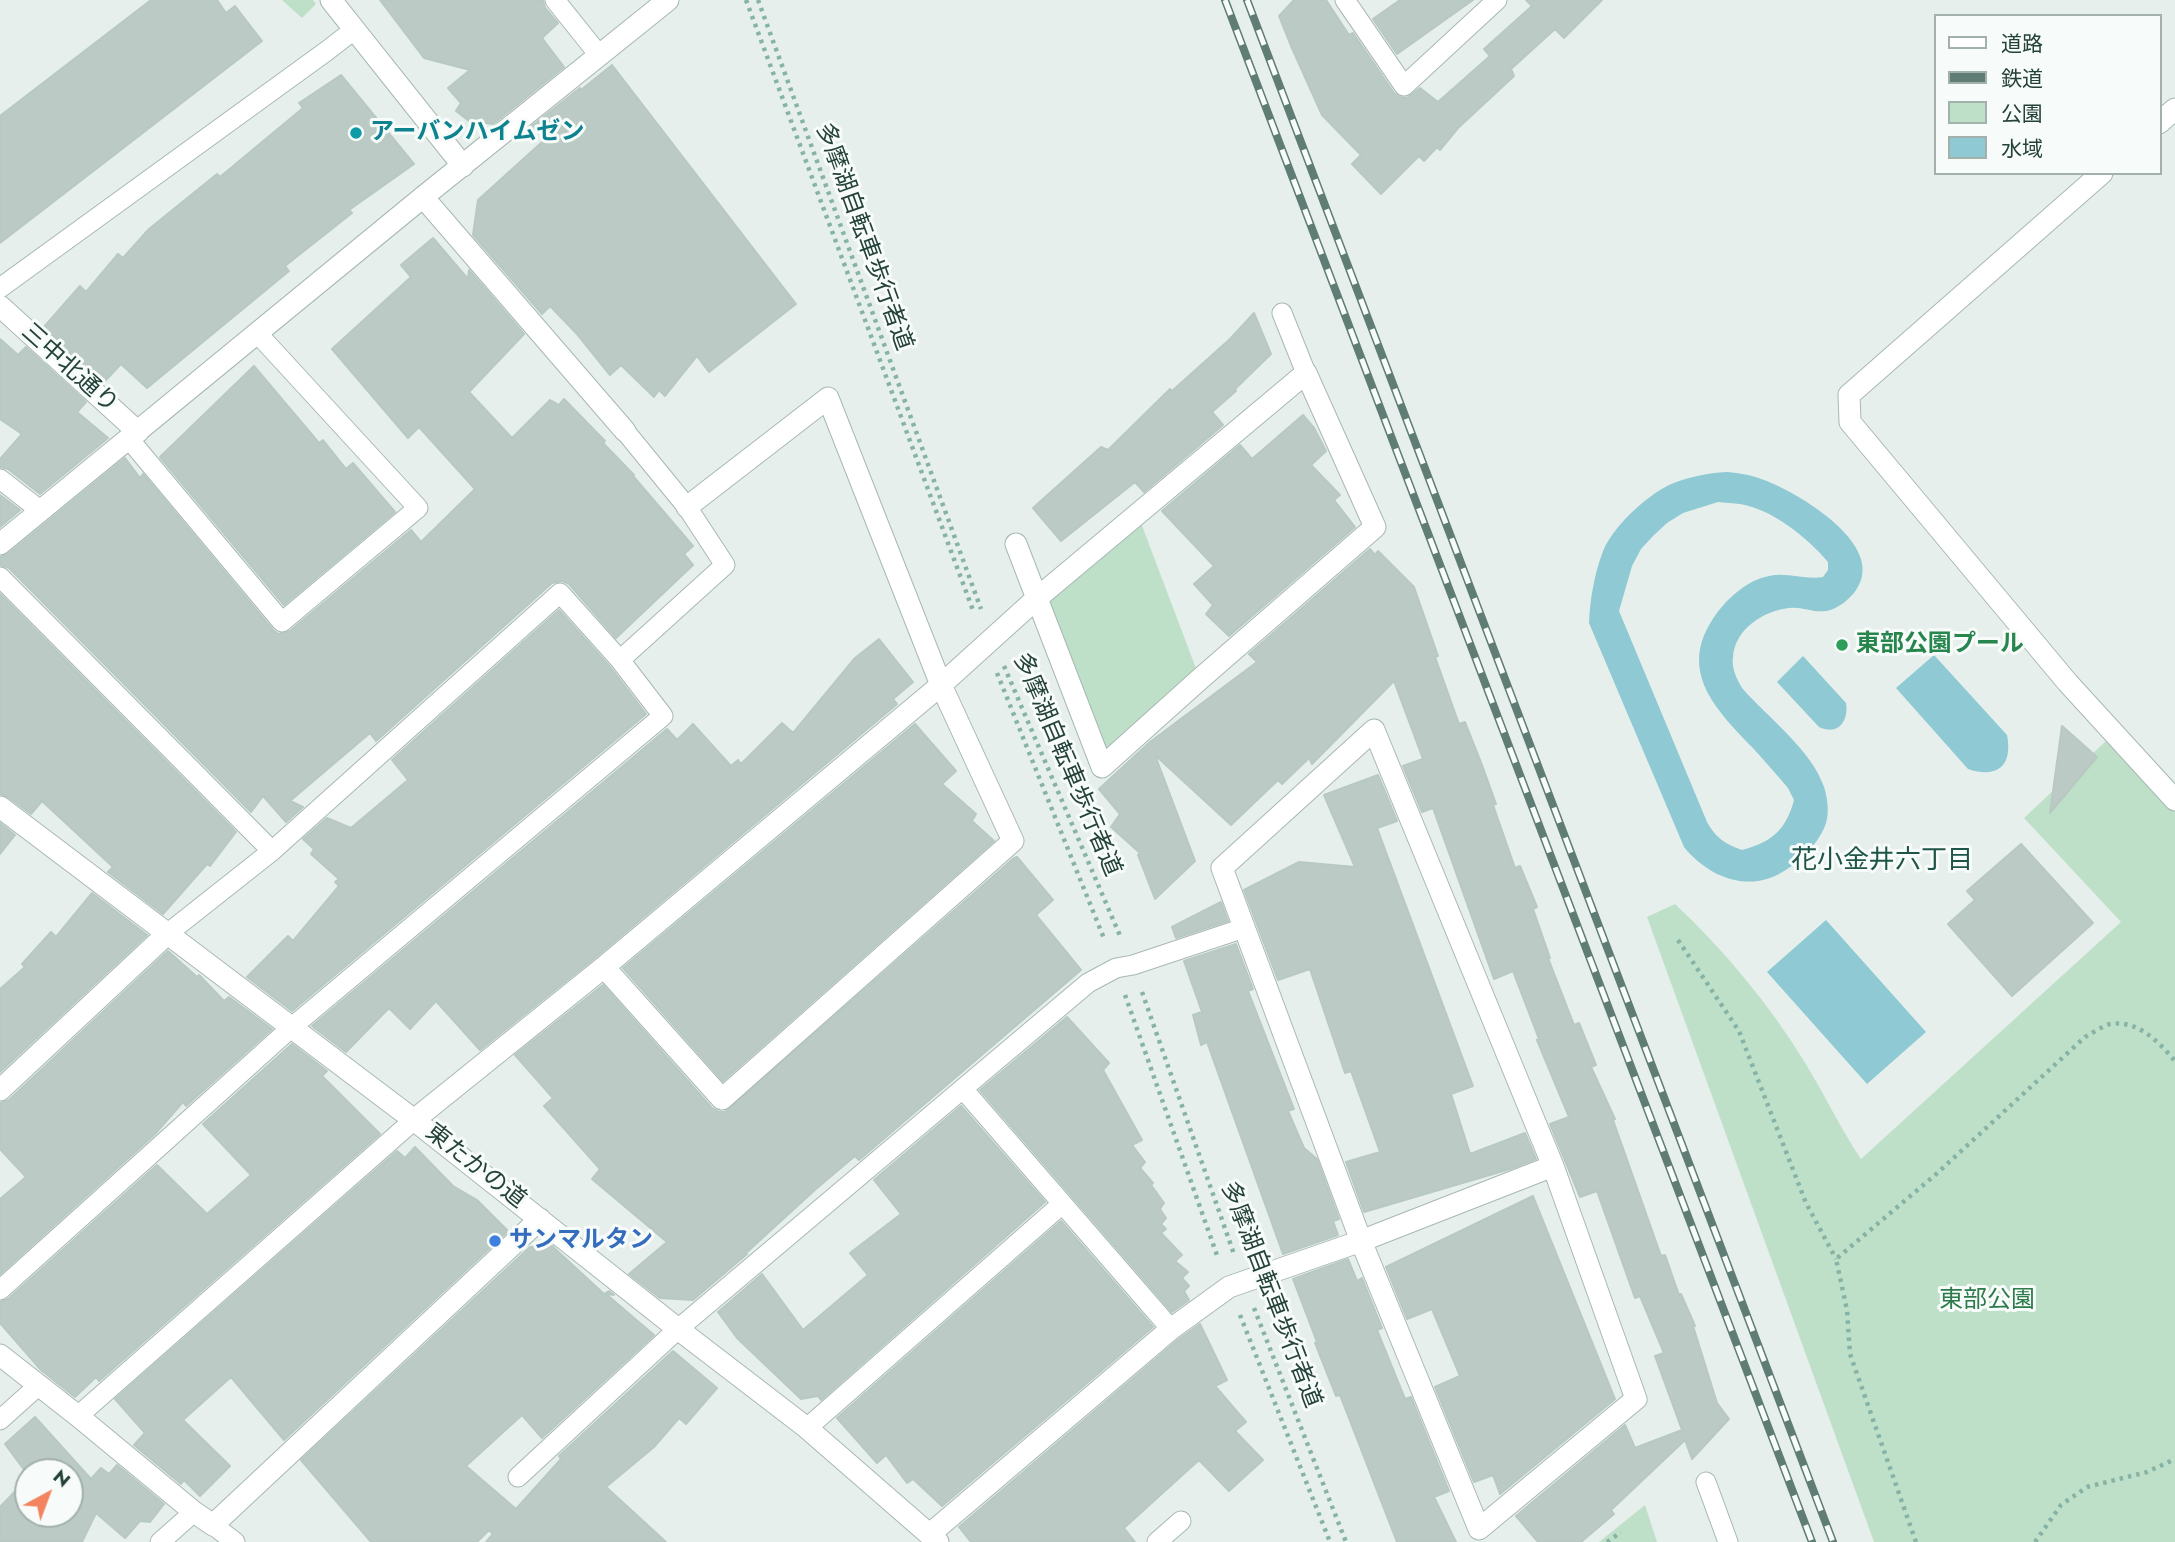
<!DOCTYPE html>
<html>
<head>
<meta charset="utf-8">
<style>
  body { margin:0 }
  #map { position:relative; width:2175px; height:1542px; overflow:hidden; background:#e6efeb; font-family:Jost,"Noto Sans JP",sans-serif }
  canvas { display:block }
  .legend { position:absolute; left:1934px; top:14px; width:228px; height:161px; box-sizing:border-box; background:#f7fbf9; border:2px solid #a3b1ad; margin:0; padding:9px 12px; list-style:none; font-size:21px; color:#24423a }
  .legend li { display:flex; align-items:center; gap:14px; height:35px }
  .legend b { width:35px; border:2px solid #a3b1ad }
  .north { position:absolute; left:14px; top:1458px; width:70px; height:70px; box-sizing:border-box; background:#f7fbf9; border:2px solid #a3b1ad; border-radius:50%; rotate:41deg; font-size:19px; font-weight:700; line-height:28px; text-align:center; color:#24423a }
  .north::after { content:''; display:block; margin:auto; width:24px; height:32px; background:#f4845f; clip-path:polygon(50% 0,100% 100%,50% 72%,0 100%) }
</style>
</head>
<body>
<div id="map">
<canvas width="2175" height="1542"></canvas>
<ul class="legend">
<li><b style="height:9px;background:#fff"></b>道路</li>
<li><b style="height:9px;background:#5f7d75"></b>鉄道</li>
<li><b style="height:19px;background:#bfe0c8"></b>公園</li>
<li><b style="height:19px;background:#8ec9d4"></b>水域</li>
</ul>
<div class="north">N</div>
</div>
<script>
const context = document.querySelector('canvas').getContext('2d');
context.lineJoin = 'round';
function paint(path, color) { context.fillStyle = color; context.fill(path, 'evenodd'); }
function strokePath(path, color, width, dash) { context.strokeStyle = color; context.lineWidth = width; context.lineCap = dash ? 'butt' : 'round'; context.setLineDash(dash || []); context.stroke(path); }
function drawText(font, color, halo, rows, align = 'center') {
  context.font = font + ' Jost,"Noto Sans JP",sans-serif'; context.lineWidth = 6; context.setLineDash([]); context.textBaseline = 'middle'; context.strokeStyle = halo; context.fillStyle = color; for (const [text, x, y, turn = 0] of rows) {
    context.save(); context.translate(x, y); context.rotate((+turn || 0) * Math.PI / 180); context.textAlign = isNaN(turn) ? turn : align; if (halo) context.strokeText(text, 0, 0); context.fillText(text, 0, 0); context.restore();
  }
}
paint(new Path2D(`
  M282,0H313L316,4L302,18Z
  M1138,515L1200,679L1102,767L1036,599Z
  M2122,726L2175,783V1542H1874L1647,917L1675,904C1725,951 1768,1003 1804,1061C1824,1093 1840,1128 1861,1159L2121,922L2024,818Z
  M1645,1505L1657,1542H1599Z`), '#bfe0c8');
paint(new Path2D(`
  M1727,472C1740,473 1751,475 1764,480C1797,492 1888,545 1856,590C1850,599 1838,609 1826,611C1814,613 1801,606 1789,608C1763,611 1735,629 1733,657C1731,668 1737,679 1742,688C1768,718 1811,749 1824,787C1827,796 1829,809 1827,819C1822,845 1785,878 1758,881C1729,885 1702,869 1684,847L1589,623C1590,600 1594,576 1602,554C1611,528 1645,497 1669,485C1687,477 1707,473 1727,472ZM1718,502C1725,503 1733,503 1740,504C1772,509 1808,538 1828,562V570L1823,577C1805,580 1787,572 1769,576C1748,580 1730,596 1717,613C1676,668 1713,707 1752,747C1764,760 1776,774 1788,788L1794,800C1786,830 1772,842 1742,850C1725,844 1716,838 1707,822L1619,611L1632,566L1641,549L1653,536L1667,523L1683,513Z
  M1934,655L2007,735C2013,765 1998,779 1968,769L1896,688Z
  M1803,656L1846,703C1849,721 1838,736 1819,727L1777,682Z
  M1826,920L1926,1032L1867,1084L1767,972Z`), '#8ec9d4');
const building = new Path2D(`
  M151,0H217L226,13L235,6L262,41L0,243V116Z
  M380,0H543L545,8L558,23L542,38L564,67L493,124L469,121L456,111L461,103L448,88L470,70L424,58Z
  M1294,0H1326L1349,35L1353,33L1394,93L1400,97L1407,98L1420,88L1438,102L1490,56L1484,49L1532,6L1526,0H1602L1564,38L1555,29L1511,69L1514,76L1458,128L1440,150L1437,147L1424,161L1419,156L1381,194L1352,164L1361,155L1322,115L1291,46L1279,16Z
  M1400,0H1473L1397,54L1373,19Z
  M612,65L796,304L709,372L697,356L665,396L659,390L654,397L621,365L610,375L577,334L550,306L542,314L473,235L478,200L552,133L528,129L580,88L581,90Z
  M341,75L414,164L349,210L352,213L285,266L289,271L147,388L121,364L103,383L43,328L80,286L86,292L118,254L123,258L149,229L217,174L220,177L303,108L299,103Z
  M433,238L468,279L469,270L524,334L469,392L512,438L550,400L559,405L564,399L605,441L603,443L634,475L633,476L693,546L684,554L693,565L616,638L569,584L563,581L552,583L376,741L370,733L290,801L303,807L286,822L263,796L251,812L9,568L0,565V557L8,554L125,458L140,478L143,474L273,630L278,634L290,631L411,530L421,542L475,489L419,427L408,438L332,349L411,277L401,265Z
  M1254,313L1271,354L1235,389L1236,391L1212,412L1223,425L1144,492L1135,482L1061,541L1033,508L1101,447L1108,450L1170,389L1172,391L1230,339Z
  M0,339L18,355L26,347L86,402L77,412L108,438L40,494L8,469L0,467V459L22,434L0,419Z
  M254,366L319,443L323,440L346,469L353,463L395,512L284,605L160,457Z
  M1303,415L1314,428L1326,451L1311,465L1340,495L1334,500L1355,527L1229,636L1206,614L1213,605L1194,584L1214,566L1162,511L1240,445L1252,459Z
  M0,495L20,510L0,527Z
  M1370,549L1375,555L1378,551L1414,587L1438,656L1435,657L1459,724L1465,722L1482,765L1496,804L1493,805L1515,868L1520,866L1537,907L1533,909L1550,958H1548L1574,1025L1579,1023L1596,1065L1591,1067L1615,1119L1613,1120L1661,1256L1665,1255L1679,1295L1681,1294L1695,1326H1693L1717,1403L1729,1419L1692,1459L1685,1440L1611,1510L1614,1514L1581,1542H1538L1516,1516L1625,1425L1635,1448L1682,1430L1655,1356L1664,1353L1640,1296L1635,1298L1597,1191L1580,1197L1550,1124L1569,1117L1537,1040L1539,1039L1513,971L1494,979L1433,808L1422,812L1403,766L1423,759L1394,681L1312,764L1309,758L1282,784L1278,780L1231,825L1155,755L1195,861L1155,899L1138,855L1140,853L1111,827L1120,814L1099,789L1150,742L1257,662L1249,654Z
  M0,594L236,832L210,866L207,864L163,914L108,872L113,867L42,801L31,814L8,797L0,794Z
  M559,610L611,668L646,714L292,1011L247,977L288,936L293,941L339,886L335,882L339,879L311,854L314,849L303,839L327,818L351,828L408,780L392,760Z
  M879,639L913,682L893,699L897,704L596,957L480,1050L436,1001L410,1029L389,1008L346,1052L312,1026L667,729L677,740L693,724L731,766L738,760L741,764L782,723L793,733L855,658Z
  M915,724L956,771L942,784L976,814L972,821L994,841L723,1081L623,968Z
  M2062,726L2097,757L2050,813Z
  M1378,775L1397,821L1377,828L1473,1086L1451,1094L1470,1154L1525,1133L1536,1159L1510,1169L1364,1212L1346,1162L1380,1152L1351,1071L1345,1073L1310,969L1278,980L1244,890L1299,862L1355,867L1324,795Z
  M0,823L15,835L0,854Z
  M2021,844L2093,923L2012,996L1948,924L1975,900L1967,891Z
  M1017,857L1053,900L1036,915L1081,970L859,1160L855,1156L817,1188L746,1253L747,1254L693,1300L660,1298L629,1274L667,1242L592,1179L600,1169L544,1106L553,1098L515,1055L603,985L712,1108L719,1112H725L1014,858Z
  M92,893L147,935L0,1072V989L25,967L22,964L51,932L56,937Z
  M1221,902L1228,921L1176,938L1172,927Z
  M1236,944L1253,989L1248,991L1294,1109L1288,1111L1304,1148L1317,1159L1339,1219L1333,1221L1338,1235L1283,1254L1207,1042L1201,1045L1193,1015L1202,1012L1184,961Z
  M168,951L197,977L199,975L224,1001L229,997L272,1029L186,1106L183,1102L155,1134L0,1274V1199L26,1177L0,1149V1103L9,1100Z
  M1067,1017L1109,1063L1103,1070L1142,1140L1132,1145L1145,1162L1140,1168L1153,1183L1151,1185L1164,1203L1160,1209L1166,1218L1161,1224L1166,1229L1161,1233L1182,1255L1175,1261L1188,1272L1182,1278L1189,1286L1184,1291L1189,1300L1172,1312L980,1090Z
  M292,1044L327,1071L322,1076L380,1134L99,1381L96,1377L75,1397L41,1370L0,1323V1302L8,1299L157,1165L207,1214L251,1175L203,1124Z
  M961,1106L1045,1202L821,1400L818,1396L801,1399L737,1338L718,1312L762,1274L803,1330L868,1275L850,1253L901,1214L874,1180Z
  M415,1147L453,1186L477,1200L508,1231L284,1440L231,1377L183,1420L230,1466L200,1496L184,1480L181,1484L134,1445L145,1433L115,1399L397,1151L405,1158Z
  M1533,1196L1615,1399L1500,1494L1493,1475L1474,1482L1435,1387L1460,1376L1432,1309L1407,1319L1386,1267Z
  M1061,1221L1153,1327L942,1506L913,1479L907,1483L886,1455L877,1463L837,1418Z
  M552,1246L604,1294L609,1291L614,1295L606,1294L654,1335L542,1438L522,1415L466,1466L516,1509L561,1459L559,1456L673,1351L717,1388L686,1424L679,1418L654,1447L606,1487L666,1542H486L493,1534L489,1530L477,1542H371L301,1460L530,1247Z
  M1348,1259L1357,1281L1362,1278L1382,1328L1377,1330L1405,1399L1411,1397L1449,1491L1434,1497L1456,1542H1397L1340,1395L1336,1396L1315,1343L1317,1342L1293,1279Z
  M1200,1324L1227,1380L1215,1386L1246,1422L1235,1431L1263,1460L1229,1491L1199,1460L1124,1528L1135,1542H971L959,1527L1179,1339Z
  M35,1417L91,1479L101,1468L109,1474L117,1465L164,1504L150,1522L140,1521L125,1538L96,1513L82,1542H0V1507L28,1478V1514H70V1472H28V1475L5,1444Z`);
paint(building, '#bbcac4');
strokePath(building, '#b8c9c2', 2);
const lane = new Path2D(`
  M555,0L599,55
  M1345,0L1404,86L1497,0
  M0,288L328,50L355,29
  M1282,313L1306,373
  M129,439L282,622L418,508L258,334
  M0,479L41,511
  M0,577L272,851
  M620,660L725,565L687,507L625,431
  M963,1089L1171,1329
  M0,1290L292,1027L663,716L620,660L560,593L272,851L167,934
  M78,1416L414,1120
  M0,1420L39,1385
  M807,1428L1062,1204
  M518,1477L678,1329L1088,983L1116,968L1133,965L1244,928
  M1706,1482L1728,1542
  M213,1525L235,1542
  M160,1542L194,1512
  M1157,1542L1181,1521`);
const street = new Path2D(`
  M331,0L463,166
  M2159,123L2175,109
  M2102,173L1849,395L1850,422L2068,683L2175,800
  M423,197L625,431
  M0,306L138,432
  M0,544L423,197L668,0
  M1374,730L1553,1166L1636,1399L1479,1529L1361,1241L1222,868Z
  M0,807L414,1120L678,1329L807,1428L938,1542
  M604,967L722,1099L1013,841L941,685L828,398L687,507
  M0,1090L167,934
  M414,1120L604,967L941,685L1036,599L1306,373L1375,527L1200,679L1102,767L1016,544
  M0,1355L78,1416L194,1512L213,1525L540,1219
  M930,1534L1171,1329L1229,1287L1361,1241L1553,1166`);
strokePath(lane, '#a8b8b2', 21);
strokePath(street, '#a8b8b2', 23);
strokePath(new Path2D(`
  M746,0L974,613
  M758,0L981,609
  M1004,666L1121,938
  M997,673L1105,941
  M1678,940L1739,1031L1806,1203L1836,1259
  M1142,992L1234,1254
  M1125,995L1218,1258
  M1254,1308L1346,1542
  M1240,1315L1330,1542
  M1607,1542L1621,1532
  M1916,1542L1850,1354L1847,1310L1836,1259L1934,1176L2085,1037C2093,1033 2102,1026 2110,1024C2138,1020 2158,1041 2175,1061
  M2035,1542L2061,1505L2087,1487L2147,1472L2175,1459`), '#86b3a5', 4.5, [3.5, 5]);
strokePath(lane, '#fff', 19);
strokePath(street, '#fff', 21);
const rail = new Path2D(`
  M1225,0L1812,1542
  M1247,0L1833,1542`);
strokePath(rail, '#5f7d75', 8);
strokePath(rail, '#f7fbf9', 5, [16]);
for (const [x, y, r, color] of [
  [356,133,7,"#0f9aa8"],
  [1842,645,7,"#2e9e5b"],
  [495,1241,7,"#3f7fe0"]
]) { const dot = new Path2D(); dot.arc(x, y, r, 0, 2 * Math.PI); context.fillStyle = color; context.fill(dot); strokePath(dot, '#f7fbf9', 2.5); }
drawText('bold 24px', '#0d838f', '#f7fbf9', [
  ["アーバンハイムゼン",370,133]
], 'left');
drawText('24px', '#24423a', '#f7fbf9', [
  ["多摩湖自転車歩行者道",863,237,70],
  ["三中北通り",69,369,42],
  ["多摩湖自転車歩行者道",1066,765,67],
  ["東たかの道",475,1167,38],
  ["多摩湖自転車歩行者道",1270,1295,69]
]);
drawText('bold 24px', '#27864d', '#f7fbf9', [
  ["東部公園プール",1856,645]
], 'left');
drawText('bold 24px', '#366cbe', '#f7fbf9', [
  ["サンマルタン",509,1241]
], 'left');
drawText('24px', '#2d7a4b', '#f7fbf9', [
  ["東部公園",1987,1301]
]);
drawText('26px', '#1f5548', '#f7fbf9', [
  ["花小金井六丁目",1882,862]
]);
</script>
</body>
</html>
